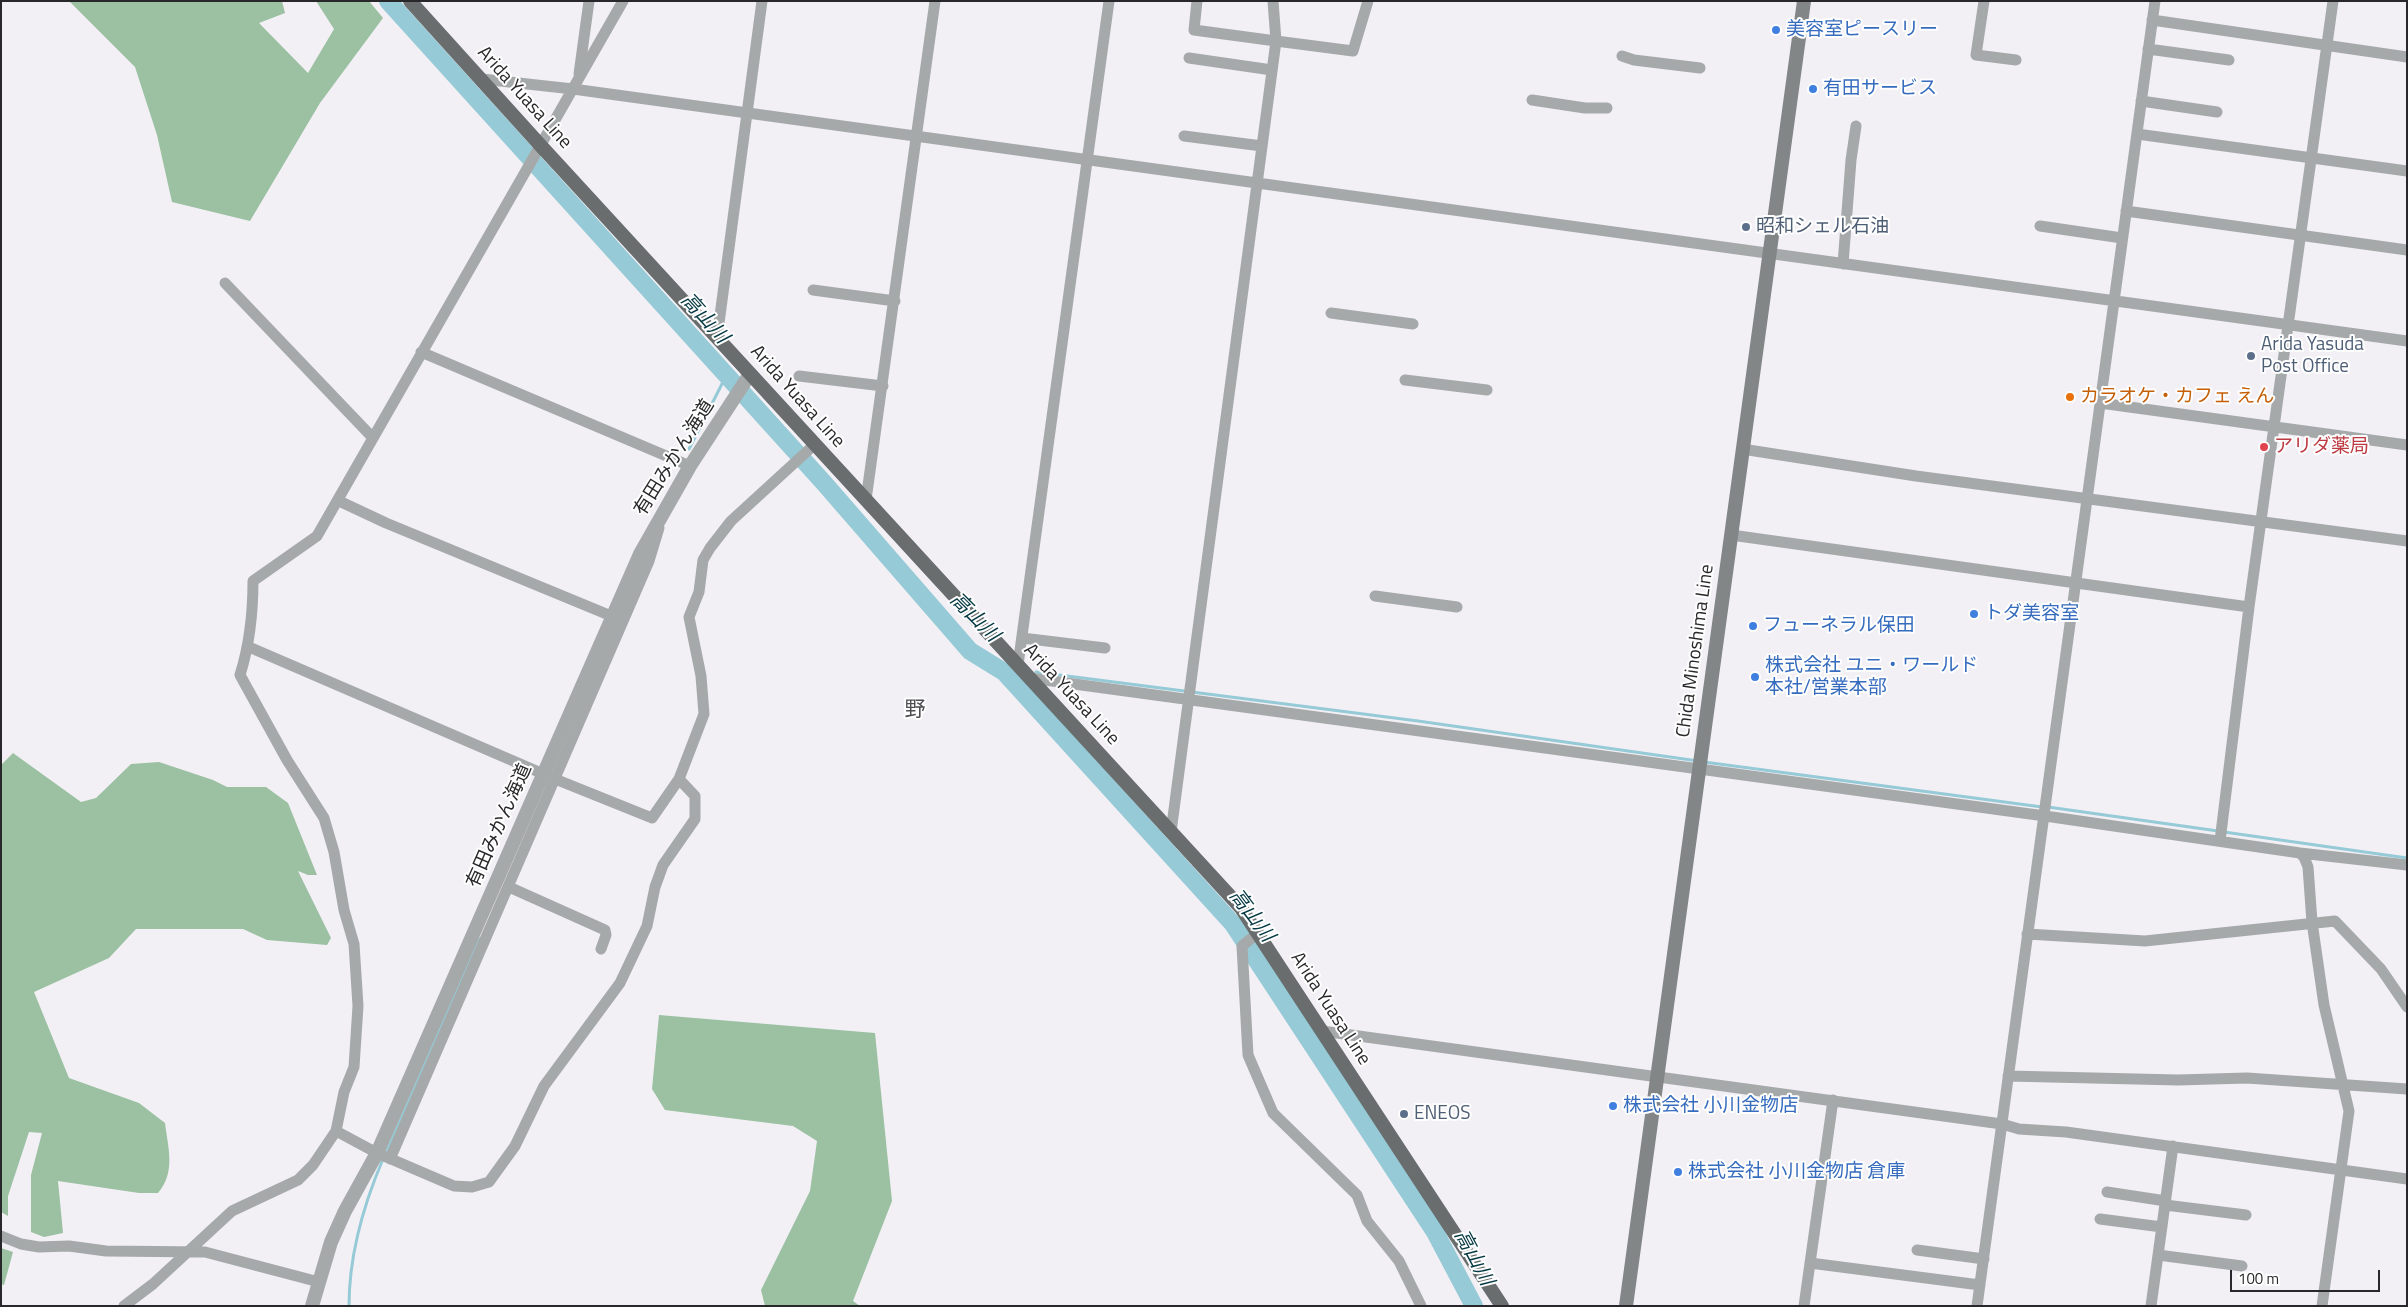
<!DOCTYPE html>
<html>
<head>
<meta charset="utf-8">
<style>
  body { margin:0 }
  #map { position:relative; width:2408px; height:1307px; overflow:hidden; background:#f2f0f5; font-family:"Titillium Web",sans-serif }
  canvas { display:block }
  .frame { position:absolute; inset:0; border:2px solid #28282a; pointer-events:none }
  .scale { position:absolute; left:2230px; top:1270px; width:150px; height:22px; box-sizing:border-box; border:2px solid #28282a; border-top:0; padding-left:6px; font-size:15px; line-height:18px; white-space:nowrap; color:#28282a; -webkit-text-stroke:4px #fefefe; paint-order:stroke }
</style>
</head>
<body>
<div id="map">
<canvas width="2408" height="1307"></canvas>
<div class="frame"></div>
<div class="scale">100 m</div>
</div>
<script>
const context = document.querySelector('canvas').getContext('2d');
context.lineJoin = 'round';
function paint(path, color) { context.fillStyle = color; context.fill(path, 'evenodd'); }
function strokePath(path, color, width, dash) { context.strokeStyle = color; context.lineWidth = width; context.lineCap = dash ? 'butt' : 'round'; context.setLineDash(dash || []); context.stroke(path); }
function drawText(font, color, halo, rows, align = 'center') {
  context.font = font + ' "Titillium Web","Noto Sans JP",sans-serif'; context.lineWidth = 4; context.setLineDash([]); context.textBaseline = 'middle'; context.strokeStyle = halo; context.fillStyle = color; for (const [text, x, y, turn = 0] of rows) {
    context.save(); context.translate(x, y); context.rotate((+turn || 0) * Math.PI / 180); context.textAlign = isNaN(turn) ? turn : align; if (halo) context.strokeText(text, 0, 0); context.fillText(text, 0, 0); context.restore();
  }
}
paint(new Path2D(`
  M69,1H282L285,13L259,23L308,73L334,29L316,1H369L383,18L320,103L250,221L172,202L157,135L135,67Z
  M13,753L81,802L96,798L131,764L159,762L213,780L227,787H266L288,803L317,875H308L298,871L331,938L327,945L267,940L243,929H136L109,958L34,992L69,1078L139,1103L165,1123C168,1148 176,1172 158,1193H139L58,1181L63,1233L44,1237L31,1232V1175L42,1133L29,1132L8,1196V1216L1,1212V780L2,764Z
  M659,1015L875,1033L892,1201L853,1301L860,1306H765L761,1290L810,1191L817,1141L793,1126L665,1110L652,1089Z
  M1,1248L13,1252L4,1285L1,1284Z`), '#9bc0a2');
strokePath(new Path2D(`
  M689,449L726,376
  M1004,672H1011
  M1036,672L1418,721L1698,761
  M1704,762L2042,807
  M2048,807L2218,831
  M2224,832L2407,858
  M386,1153L479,939
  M349,1306C349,1254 363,1206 383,1159`), '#95cad6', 3);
strokePath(new Path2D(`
  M388,1L824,483L970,651L1004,672L1233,924L1435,1232L1474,1306`), '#95cad6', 18);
strokePath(new Path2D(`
  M1197,1L1194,30L1276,41L1273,1
  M1984,1L1976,55L2016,60
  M2152,20L2407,57
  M2148,49L2229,60
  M1622,56L1634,60L1700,68
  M1189,58L1272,70
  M579,74L589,1
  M482,79L573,89L2407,341
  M1532,100L1585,108H1607
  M2141,101L2217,112
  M2137,134L2407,171
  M1184,136L1262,146
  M2126,211L2407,250
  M2040,226L2122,238
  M1843,264L1851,160L1856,126
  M225,283L373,438
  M813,290L895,301
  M1331,313L1413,324
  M717,338L762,1
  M421,352L690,466
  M799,376L883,386
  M1405,380L1487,390
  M2100,403L2407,445
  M1742,449L1916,476L2407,541
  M866,500L935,1
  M339,501L386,523L621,620
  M1731,535L2249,607
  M1375,596L1457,607
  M1022,638L1105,648
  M249,647L555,779L652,818L679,779L704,714L701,676L689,617L699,592L703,560L710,548L731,521L814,445
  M1018,665L1109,1
  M1030,678L2045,816L2300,853L2407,865
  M1171,832L1276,41L1353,51L1368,1
  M2220,841L2249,607L2333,1
  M2300,853L2304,857L2308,867L2312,922L2324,1005L2349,1111L2322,1306
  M509,887L605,930L606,935L601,949
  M1258,933L1242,946L1248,1055L1273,1113L1357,1195L1367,1221L1399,1261L1421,1306
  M2027,934L2145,941L2335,921L2381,969L2407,1007
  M1322,1031L2002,1124L2019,1129L2066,1132L2407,1179
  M2008,1076L2178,1080L2247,1078L2407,1089
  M336,1131L377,1153L454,1186L472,1187L489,1182L515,1146L544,1086L620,983L647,926L655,887L663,865L695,819V796L679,779
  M390,1159L649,561L659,528
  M2107,1192L2166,1201
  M2165,1205L2246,1215
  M2100,1219L2162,1227
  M1,1236L21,1244L39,1247L69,1246L106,1251L205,1252L319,1282
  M1917,1250L1984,1259
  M2158,1255L2242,1266
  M1810,1263L1980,1285
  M124,1306L153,1284L232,1211L298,1180L313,1165L336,1131L344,1092L354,1067L358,1006L354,944L344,910L334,852L324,818L287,760L240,675C250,643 253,615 253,581L317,536L623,1
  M1804,1306L1833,1100
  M1977,1306L2155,1
  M2151,1306L2173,1146`), '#a6a9a9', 11);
strokePath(new Path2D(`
  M312,1306L331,1242L345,1211L377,1153L640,554L690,466L750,374`), '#a6a9a9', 14);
strokePath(new Path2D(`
  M1626,1306L1804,1`), '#828687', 14);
strokePath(new Path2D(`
  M410,1L541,146L1241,908L1502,1306`), '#696d6e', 14);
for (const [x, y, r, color] of [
  [1776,30,5,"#3f7fe0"],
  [1813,89,5,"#3f7fe0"],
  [1746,227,5,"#5c6f8a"],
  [2251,356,5,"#5c6f8a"],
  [2070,397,5,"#e8710a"],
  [2264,447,5,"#e0444e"],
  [1974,614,5,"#3f7fe0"],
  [1753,626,5,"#3f7fe0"],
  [1755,677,5,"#3f7fe0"],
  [1613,1106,5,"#3f7fe0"],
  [1404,1114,5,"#5c6f8a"],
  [1678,1172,5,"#3f7fe0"]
]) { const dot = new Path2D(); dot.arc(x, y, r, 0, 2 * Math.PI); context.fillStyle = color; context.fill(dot); strokePath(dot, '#fefefe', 2); }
drawText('19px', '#366cbe', '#fefefe', [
  ["美容室ピースリー",1786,30],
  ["有田サービス",1823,89],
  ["トダ美容室",1984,614],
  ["フューネラル保田",1763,626],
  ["株式会社 ユニ・ワールド",1765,666],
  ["本社/営業本部",1765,688],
  ["株式会社 小川金物店",1623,1106],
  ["株式会社 小川金物店 倉庫",1688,1172]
], 'left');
drawText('19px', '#28282a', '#fefefe', [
  ["Arida Yuasa Line",524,98,48],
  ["Arida Yuasa Line",797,397,48],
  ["有田みかん海道",675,458,-58],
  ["Chida Minoshima Line",1696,651,-82],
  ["Arida Yuasa Line",1071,695,47],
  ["有田みかん海道",500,826,-66],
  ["Arida Yuasa Line",1330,1009,57]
]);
drawText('19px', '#4e5e75', '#fefefe', [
  ["昭和シェル石油",1756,227],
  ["Arida Yasuda",2261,345],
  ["Post Office",2261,367],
  ["ENEOS",1414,1114]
], 'left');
drawText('19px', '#c56008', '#fefefe', [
  ["カラオケ・カフェ えん",2080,397]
], 'left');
drawText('19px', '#be3a42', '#fefefe', [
  ["アリダ薬局",2274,447]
], 'left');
drawText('italic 20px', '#043842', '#fefefe', [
  ["高山川",704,319,48],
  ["高山川",974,618,45],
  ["高山川",1251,916,53],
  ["高山川",1473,1258,62]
]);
drawText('21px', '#4e4d51', '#fefefe', [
  ["野",915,711]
]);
</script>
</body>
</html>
